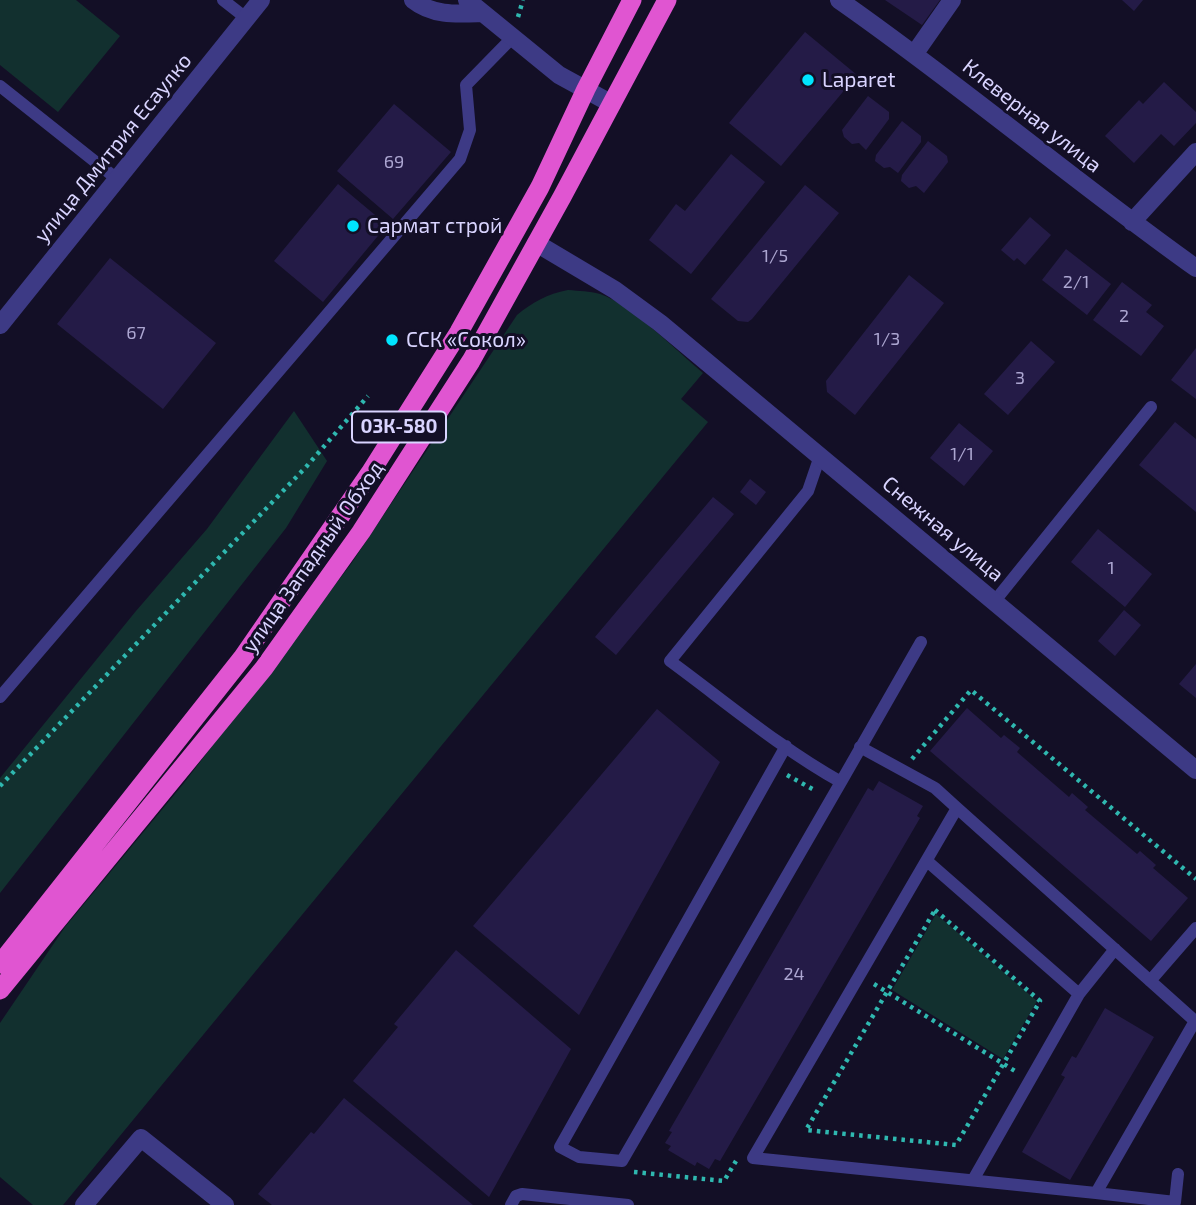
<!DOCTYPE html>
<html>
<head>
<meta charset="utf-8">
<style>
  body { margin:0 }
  canvas { display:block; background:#130f26 }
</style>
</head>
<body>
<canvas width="1196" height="1205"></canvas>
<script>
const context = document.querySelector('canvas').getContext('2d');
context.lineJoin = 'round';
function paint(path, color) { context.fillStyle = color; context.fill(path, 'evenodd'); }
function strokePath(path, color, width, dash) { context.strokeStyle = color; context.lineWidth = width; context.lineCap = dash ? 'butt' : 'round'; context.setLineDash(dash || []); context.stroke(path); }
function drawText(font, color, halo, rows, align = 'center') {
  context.font = font + ' "Exo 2",sans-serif'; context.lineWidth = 6; context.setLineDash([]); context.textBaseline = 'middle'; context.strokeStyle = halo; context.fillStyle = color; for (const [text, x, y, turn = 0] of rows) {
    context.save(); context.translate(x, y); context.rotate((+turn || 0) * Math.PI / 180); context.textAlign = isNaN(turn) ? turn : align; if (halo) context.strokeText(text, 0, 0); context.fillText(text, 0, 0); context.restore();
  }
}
paint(new Path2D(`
  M0,0H76L120,36L58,112L0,65Z
  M568,290C579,291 589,291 600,294C630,304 677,351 703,373L681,399L708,422L63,1205H33L0,1177V1023L65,927L184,783L351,564L517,315C533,302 547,294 568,290Z
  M294,411L327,461L286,528L0,893V778L136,611L207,529Z
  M936,914L1037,1001L1003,1059L892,990Z`), '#12302f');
paint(new Path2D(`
  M885,0H940L922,25Z
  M1122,0H1143L1134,11Z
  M805,32L857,75L781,166L729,123Z
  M1164,82L1196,112V123L1174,146L1161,134L1134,163L1105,136L1139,100L1143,104Z
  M868,96L889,112V119L866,150L859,143L852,144L844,137L842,130Z
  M394,104L451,152L393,219L337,171Z
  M902,121L921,136V142L898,173L890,167L884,168L875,161L876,155Z
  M928,141L947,156L948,162L924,193L916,186L909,188L901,181L902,175Z
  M731,154L765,182L691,274L649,240L676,204L685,211Z
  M338,184L387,225L323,302L274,261Z
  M805,185L839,213L752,319L748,322L738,321L711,299Z
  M1030,217L1051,235L1025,265L1017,258L1014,261L1001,250Z
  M1066,249L1111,284L1087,315L1042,280Z
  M110,258L216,343L163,409L57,324Z
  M909,275L944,303L855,415L827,392L826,381Z
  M1122,282L1152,305L1146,312L1164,326L1141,356L1093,320Z
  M1031,341L1055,362L1008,415L984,394Z
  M1196,348V399L1171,380Z
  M1175,422L1196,439V512L1139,465Z
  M959,423L993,451L964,486L930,458Z
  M750,479L766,492L756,505L740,492Z
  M713,497L734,514L616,655L595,637Z
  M1098,529L1152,574L1125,607L1071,562Z
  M1124,610L1141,625L1115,656L1098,641Z
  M1196,664V698L1179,684Z
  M967,708L1001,738L1004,735L1020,748L1017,752L1069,797L1072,793L1088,807L1085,810L1137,854L1140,851L1156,865L1153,868L1188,898L1151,941L930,751Z
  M657,709L720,762L579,1015L473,926Z
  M879,781L923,806L917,816L920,818L720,1161L715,1159L709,1169L697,1162L695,1166L668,1150L671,1146L665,1143L672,1132L669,1131L868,788L873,791Z
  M456,950L571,1049L489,1197L353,1081L398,1027L394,1024Z
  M1105,1008L1154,1037L1070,1180L1022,1152L1065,1077L1061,1075L1072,1056L1076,1058Z
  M344,1098L473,1205H272L258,1194L311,1132L314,1134Z`), '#241b47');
strokePath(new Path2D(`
  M518,17L523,0
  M912,759L971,690L1196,879
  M787,775L816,791
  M0,786L306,467L368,396
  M935,910L1040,1001L956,1145L806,1130Z
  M874,984L1015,1071
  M634,1172L724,1181L736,1161`), '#2fb8b0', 4.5, [3.5, 5]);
strokePath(new Path2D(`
  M223,0L246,18
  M0,86L117,179
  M994,602L1151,407
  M0,697L460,159L470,130L466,85L512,38
  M786,746L560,1147L579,1157L622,1161L841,782C780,748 726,702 670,661L808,491L820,456
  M860,747L935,788L957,808L1195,1021L1096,1193L753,1158L957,808
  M841,782L921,642
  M927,861L1079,994L1115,949
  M1150,981L1196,928
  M973,1180L1079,994
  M1096,1193L1175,1202L1178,1174
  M511,1205L516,1196L522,1194L628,1205`), '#3d3a85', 12);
strokePath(new Path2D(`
  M413,0C433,16 457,14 481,13
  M467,0L559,75L612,104
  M839,0C961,85 1075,182 1196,268
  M915,53L952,0
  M1132,222L1196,152
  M536,243L615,290L660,323L1196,770
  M0,325L261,0
  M84,1205L141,1138L225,1205`), '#3d3a85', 18);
strokePath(new Path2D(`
  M0,964L243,657L370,473L459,332L540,187L586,89L632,0
  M0,990L264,668L361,532L471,361L562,197L667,0`), '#e055d1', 19);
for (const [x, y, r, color] of [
  [808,80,7,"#00e5ff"],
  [353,226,7,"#00e5ff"],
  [392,340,7,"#00e5ff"]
]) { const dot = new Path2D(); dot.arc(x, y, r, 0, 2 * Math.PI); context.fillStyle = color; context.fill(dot); strokePath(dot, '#130f26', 2.5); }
drawText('18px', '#aca6d1', null, [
  ["69",394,162],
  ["1/5",775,256],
  ["2/1",1076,282],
  ["2",1124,316],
  ["67",136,333],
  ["1/3",887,339],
  ["3",1020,378],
  ["1/1",962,454],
  ["1",1111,568],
  ["24",794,974]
]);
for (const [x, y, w] of [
  [399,427,94]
]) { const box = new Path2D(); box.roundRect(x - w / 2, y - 15.5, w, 31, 5); context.fillStyle = '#130f26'; context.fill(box); strokePath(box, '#d9d4ff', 2); }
drawText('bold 19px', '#d9d4ff', null, [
  ["03К-580",399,427]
]);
drawText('21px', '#d9d4ff', '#130f26', [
  ["Laparet",822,80],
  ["Сармат строй",367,226],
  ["ССК «Сокол»",406,340]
], 'left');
drawText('21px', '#d9d4ff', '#130f26', [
  ["Клеверная улица",1032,116,38],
  ["улица Дмитрия Есаулко",113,148,-51],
  ["Снежная улица",943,529,40],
  ["улица Западный Обход",313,557,-55]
]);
</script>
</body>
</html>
